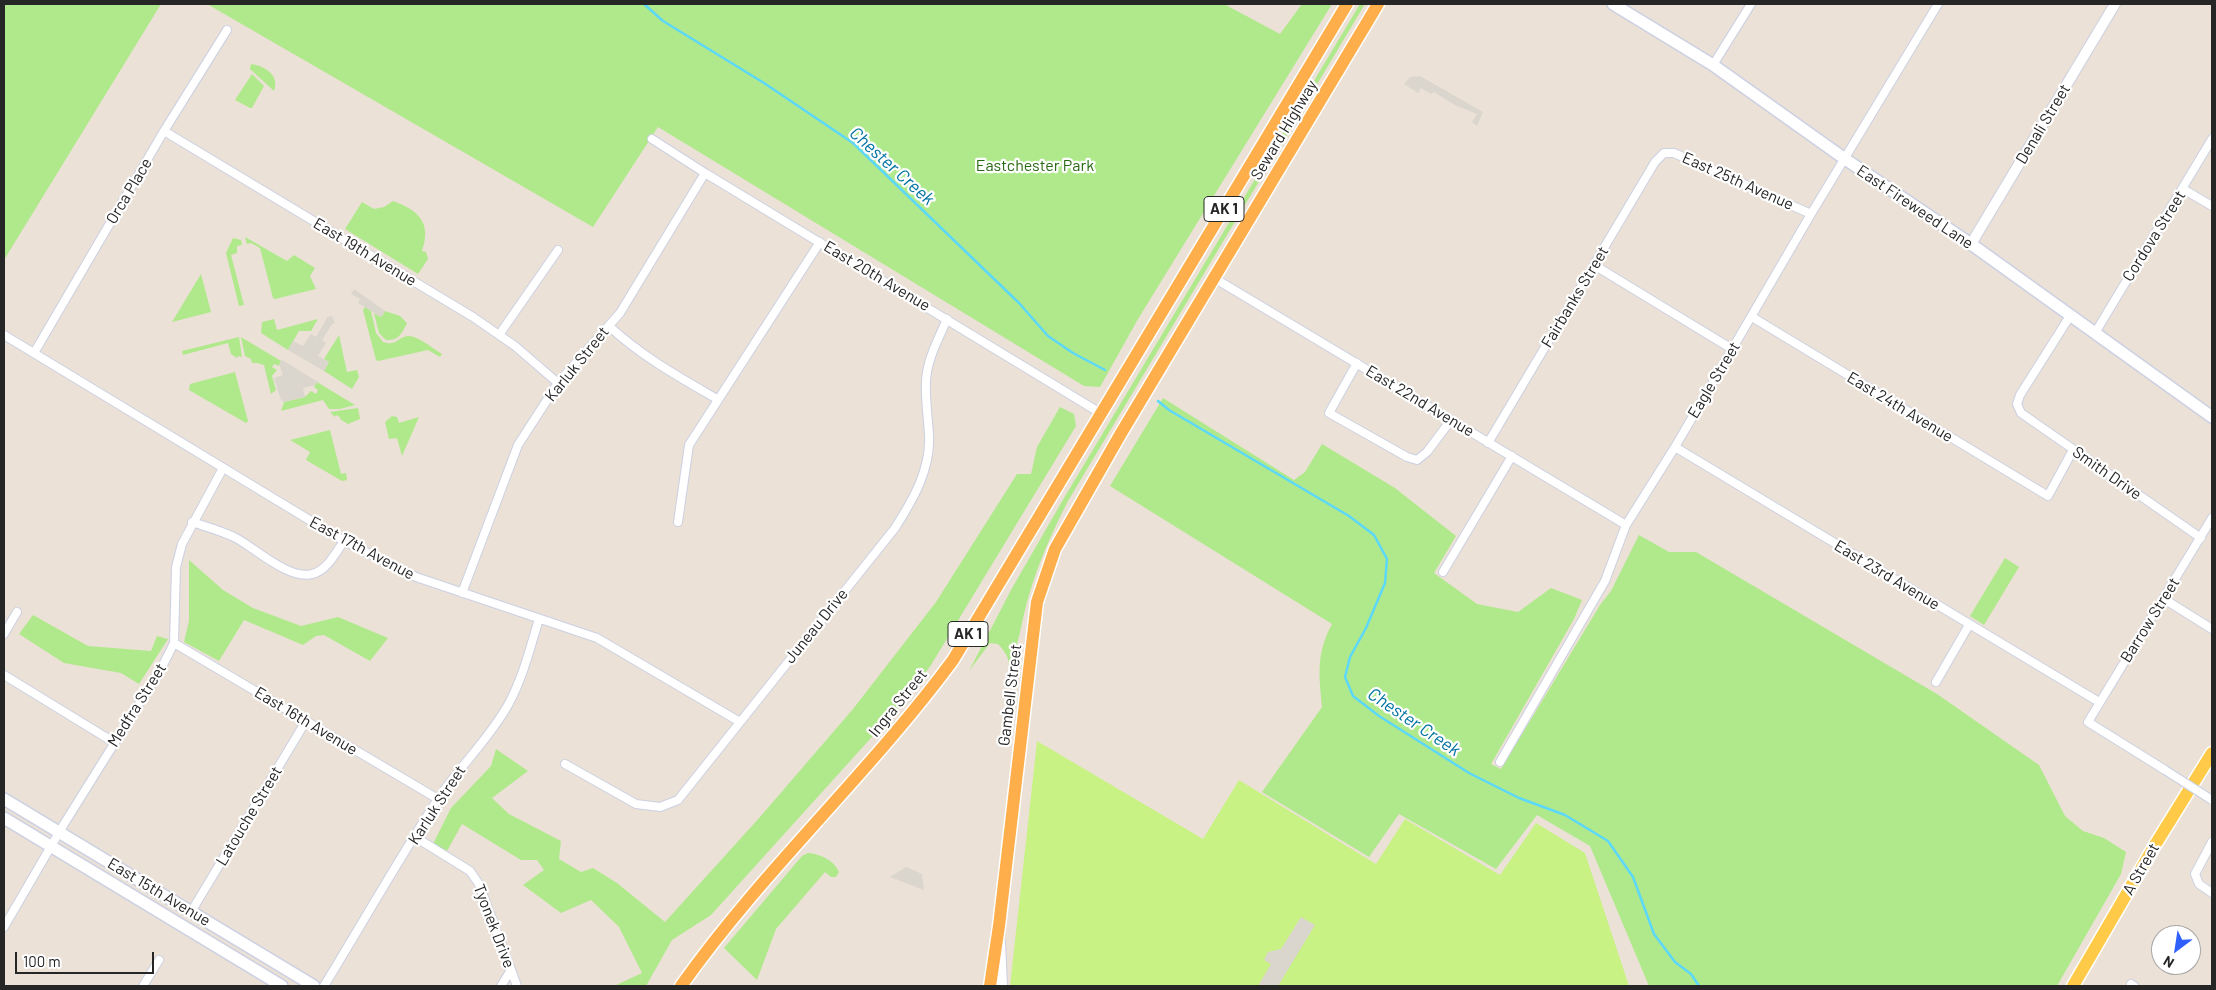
<!DOCTYPE html>
<html>
<head>
<meta charset="utf-8">
<style>
  body { margin:0 }
  #map { position:relative; width:2216px; height:990px; overflow:hidden; background:#ebe1d6; font-family:Barlow,sans-serif }
  canvas { display:block }
  .frame { position:absolute; inset:0; border:5px solid #262626; pointer-events:none }
  .north { position:absolute; left:2151px; top:925px; width:50px; height:50px; box-sizing:border-box; background:#fff; border:1px solid #a8a8a8; border-radius:50%; rotate:211deg; font-size:14px; font-weight:700; line-height:20px; text-align:center; color:#262626 }
  .north::after { content:''; display:block; margin:auto; width:18px; height:22px; background:#2f60ff; clip-path:polygon(50% 0,100% 100%,50% 72%,0 100%) }
  .scale { position:absolute; left:15px; top:952px; width:139px; height:22px; box-sizing:border-box; border:2px solid #262626; border-top:0; padding-left:6px; font-size:15px; line-height:18px; white-space:nowrap; color:#262626; -webkit-text-stroke:4px #fff; paint-order:stroke }
</style>
</head>
<body>
<div id="map">
<canvas width="2216" height="990"></canvas>
<div class="frame"></div>
<div class="north">N</div>
<div class="scale">100 m</div>
</div>
<script>
const context = document.querySelector('canvas').getContext('2d');
context.lineJoin = 'round';
function paint(path, color) { context.fillStyle = color; context.fill(path, 'evenodd'); }
function strokePath(path, color, width, dash) { context.strokeStyle = color; context.lineWidth = width; context.lineCap = dash ? 'butt' : 'round'; context.setLineDash(dash || []); context.stroke(path); }
function drawText(font, color, halo, rows, align = 'center') {
  context.font = font + ' Barlow,sans-serif'; context.lineWidth = 4.5; context.setLineDash([]); context.textBaseline = 'middle'; context.strokeStyle = halo; context.fillStyle = color; for (const [text, x, y, turn = 0] of rows) {
    context.save(); context.translate(x, y); context.rotate((+turn || 0) * Math.PI / 180); context.textAlign = isNaN(turn) ? turn : align; if (halo) context.strokeText(text, 0, 0); context.fillText(text, 0, 0); context.restore();
  }
}
paint(new Path2D(`
  M4,4H161L4,260Z
  M207,4H1224L1280,34L1302,4H1332L1138,319L1100,387L1084,386L658,127L593,227Z
  M1360,4H1365L1068,501C1051,534 1037,566 1027,602C1021,624 1019,645 1009,666C1009,656 1004,651 998,644L990,643L969,671L1011,590L1064,498Z
  M251,64C265,66 280,75 274,91L250,69Z
  M252,74L264,86L252,108H250L235,100Z
  M393,201C418,210 432,222 422,251L426,252L428,259L418,274L345,229L362,202L374,209L384,207Z
  M245,237L287,261L294,255L315,268L310,276L316,289L275,299L273,298L260,248L251,243L247,244Z
  M233,238L241,240L242,245L237,246V253L231,255L244,305L239,306L226,253Z
  M201,274L211,312L172,322Z
  M365,307L371,311L376,333L383,342C397,347 398,336 409,336C420,337 433,349 442,354L440,357L428,350L378,361L376,360L363,310Z
  M385,311L400,316L407,323C402,333 399,341 386,340L379,333L374,313L381,317Z
  M274,319L277,330L318,319L311,331H299L288,350L261,333L262,322Z
  M339,335L347,372L357,370L359,377L352,389L324,371L329,362L324,359Z
  M239,337L242,357L238,356L237,358L231,354L228,343L183,355L182,351Z
  M241,337L281,361L279,366L274,364L272,367L277,370L272,376L276,390L271,394L264,365L257,363H252L251,359L245,356Z
  M235,372L248,421L246,423L189,390L190,384Z
  M317,382L355,405L340,409H329L323,400L281,411L284,402L305,397L311,391L316,394L318,390L314,387Z
  M1163,398L1294,480L1305,472L1322,444L1395,488L1456,536L1434,573L1477,604L1518,612L1551,588L1582,600L1574,619L1491,764L1501,769L1600,605L1611,591L1639,535L1669,552H1696L1937,694L2039,765L2065,816L2083,831L2104,838L2126,852L2121,874L2057,986H1649L1590,846L1537,815L1496,869L1399,814L1369,857L1262,792L1322,707C1319,674 1316,654 1332,624L1110,486Z
  M1060,407L1074,414L1076,426L931,665L908,697L711,915L672,940L646,986H614L642,973L619,927L591,900L561,913L523,885L544,870L537,860H521L462,824L447,851L433,844L451,808L491,766L496,749L528,771L492,798L509,814L561,841L559,859L581,872L593,868L617,883L665,922L760,817L853,709L936,602L1017,474H1031L1037,447Z
  M358,408L360,419L348,424L340,419V417L336,415L335,417L330,412Z
  M392,416L397,417L399,423L419,417L402,456L397,438L389,439L385,422Z
  M330,430L341,474L346,473L347,480L342,481L306,460L310,452L290,440Z
  M2005,558L2019,567L1984,625L1970,616Z
  M189,560L223,590L253,608L301,626L338,617L388,638L370,661L324,635L316,636L303,645L244,620L219,661L184,642L189,621Z
  M33,615L88,646L151,651L157,636L168,639L139,684L121,673L64,663L19,634Z
  M808,853C820,854 834,860 839,872L836,877H831L825,872L776,929L757,980L724,948L802,856Z`), '#b0e98b');
paint(new Path2D(`
  M1037,741L1203,839L1239,780L1376,864L1405,819L1500,875L1536,823L1585,853L1629,986H1010Z`), '#c9f285');
paint(new Path2D(`
  M1420,76L1483,112L1477,126L1472,122L1477,114L1455,105L1434,92L1431,94L1421,88L1418,93L1404,84L1410,77Z
  M354,289L385,311L381,317L358,303L360,299L351,294Z
  M332,316L335,323L332,324L322,340L326,343L318,356L329,362L324,371L288,350L293,341L303,346L311,334L316,337L326,320V318Z
  M282,360L318,382L315,385L303,388L305,397L284,402L281,400L274,378L283,375L279,364Z
  M906,867L922,874L924,890L890,877Z
  M1301,917L1315,925L1278,986H1258L1271,964L1264,960L1268,952L1281,949Z`), '#dad5cd');
strokePath(new Path2D(`
  M644,4L663,21L764,83L853,143L1019,303L1048,336L1073,353L1105,370
  M1158,401L1169,410L1349,516L1374,535L1387,559L1385,583L1366,628L1350,657L1345,677L1353,696L1379,716L1469,773L1519,798L1565,815L1608,841L1633,877L1654,934L1675,962L1691,974L1699,986`), '#5cd8fa', 2.5);
const minor = new Path2D(`
  M1713,65L1751,4
  M164,131L473,317L515,346L558,383
  M652,139L705,173L1102,414
  M2183,189L2212,206
  M1594,265L1732,349
  M1214,278L1626,525
  M2070,316L2020,395L2017,404L2021,413L2201,538
  M1752,317L2048,496L2073,450
  M609,326C641,356 679,377 717,399
  M2095,333L2212,139
  M4,335L344,541L416,577L597,638L740,722
  M499,335L558,250
  M34,353L164,131L227,30
  M1357,363L1329,413L1407,457L1417,460L1427,452L1451,420
  M1488,443L1655,162L1664,153H1674L1811,214
  M1675,447L2099,702
  M192,522C207,527 222,531 236,538C256,549 289,580 312,574C327,571 336,552 344,541
  M678,522L689,445L820,242
  M1443,572L1512,456
  M462,593L518,445L558,383L620,313L705,173
  M2164,599L2212,629
  M4,634L17,612
  M174,643L438,799
  M4,675L115,743
  M1936,682L1969,625
  M1500,762L1605,581L1626,525L1675,447L1811,214L1938,4
  M565,764L636,804L660,807L678,800L895,528C913,500 931,469 929,435C928,417 925,399 926,381C927,359 939,338 947,319
  M2165,770L2088,722L2212,518
  M415,837L470,871L479,884L517,986
  M2212,842L2195,874L2199,884L2212,893
  M191,912L306,721
  M4,927L64,824L162,667L174,643L176,567L182,544L223,468
  M2131,984L2134,986
  M143,986L159,960
  M324,986C362,924 398,860 438,799C460,766 489,739 508,705C523,678 530,648 539,619
  M501,986L511,970`);
const tertiary = new Path2D(`
  M1971,244L2115,4
  M1000,942L1002,986`);
const secondary = new Path2D(`
  M1613,4L1713,65L1845,159L1971,244L2212,417
  M4,799L314,986
  M4,818L282,986`);
const primary = new Path2D(`
  M2073,986L2155,845L2212,753`);
const trunk = new Path2D(`
  M681,986C763,870 869,774 953,660L1347,4
  M990,986L999,926L1037,602L1055,549L1120,435L1378,4`);
strokePath(minor, '#cbd0e2', 10);
strokePath(tertiary, '#cbd0e2', 12);
strokePath(secondary, '#cbd0e2', 14);
strokePath(primary, '#fff', 15);
strokePath(trunk, '#fff', 15);
strokePath(minor, '#fff', 8);
strokePath(tertiary, '#fff', 10);
strokePath(secondary, '#fff', 11);
strokePath(primary, '#feca48', 12);
strokePath(trunk, '#feae4a', 12);
const minorBridge = new Path2D(`
  M2165,770L2212,800`);
strokePath(minorBridge, '#cbd0e2', 10, []);
strokePath(minorBridge, '#fff', 8);
for (const [x, y, w] of [
  [1224,209,40],
  [968,634,40]
]) { const box = new Path2D(); box.roundRect(x - w / 2, y - 12.5, w, 25, 4); context.fillStyle = '#fff'; context.fill(box); strokePath(box, '#262626', 1); }
drawText('bold 15px', '#262626', null, [
  ["AK 1",1224,209],
  ["AK 1",968,634]
]);
drawText('16px', '#262626', '#fff', [
  ["Denali Street",2043,124,-59],
  ["Seward Highway",1284,130,-59],
  ["East 25th Avenue",1738,181,24],
  ["Orca Place",129,191,-59],
  ["East Fireweed Lane",1915,207,34],
  ["Cordova Street",2154,236,-58],
  ["East 19th Avenue",365,252,31],
  ["East 20th Avenue",877,276,31],
  ["Fairbanks Street",1575,297,-59],
  ["Karluk Street",577,364,-51],
  ["Eagle Street",1714,380,-59],
  ["East 22nd Avenue",1420,401,31],
  ["East 24th Avenue",1900,407,31],
  ["Smith Drive",2107,473,35],
  ["East 17th Avenue",362,548,28],
  ["East 23rd Avenue",1887,575,31],
  ["Barrow Street",2150,620,-58],
  ["Juneau Drive",816,626,-51],
  ["Gambell Street",1010,695,-83],
  ["Ingra Street",898,703,-51],
  ["Medfra Street",137,705,-58],
  ["East 16th Avenue",306,721,31],
  ["Karluk Street",437,805,-57],
  ["Latouche Street",249,816,-59],
  ["A Street",2141,869,-60],
  ["East 15th Avenue",159,892,31],
  ["Tyonek Drive",494,926,69]
]);
drawText('16px', '#286812', '#fff', [
  ["Eastchester Park",1035,166]
]);
drawText('italic 18px', '#0072a1', '#fff', [
  ["Chester Creek",892,166,42],
  ["Chester Creek",1414,722,34]
]);
</script>
</body>
</html>
